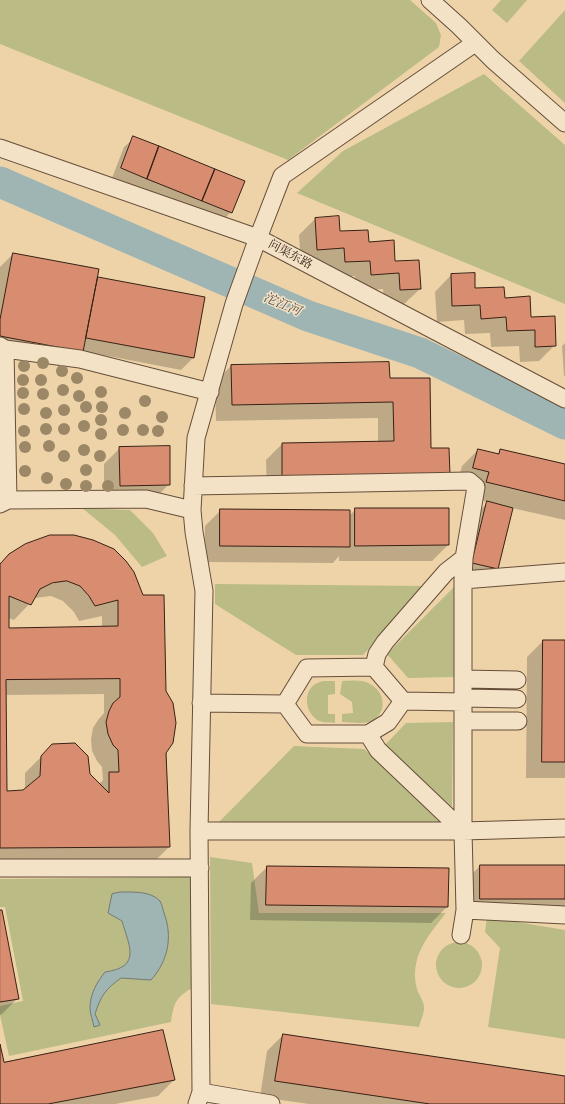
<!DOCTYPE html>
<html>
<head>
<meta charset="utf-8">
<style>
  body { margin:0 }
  canvas { display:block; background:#eed3a9 }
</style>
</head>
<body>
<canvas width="565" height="1104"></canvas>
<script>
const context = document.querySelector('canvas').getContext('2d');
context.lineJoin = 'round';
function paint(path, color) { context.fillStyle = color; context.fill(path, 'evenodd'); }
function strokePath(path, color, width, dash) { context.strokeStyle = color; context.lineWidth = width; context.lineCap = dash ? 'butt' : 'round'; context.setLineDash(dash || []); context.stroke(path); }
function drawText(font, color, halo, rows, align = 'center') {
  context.font = font + ' "IM FELL French Canon","Noto Serif SC",serif'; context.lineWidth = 3; context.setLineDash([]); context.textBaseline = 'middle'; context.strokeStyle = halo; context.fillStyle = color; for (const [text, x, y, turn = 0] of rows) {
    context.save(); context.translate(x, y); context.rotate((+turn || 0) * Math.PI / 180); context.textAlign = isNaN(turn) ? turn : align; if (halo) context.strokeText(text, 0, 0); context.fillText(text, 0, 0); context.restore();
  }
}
paint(new Path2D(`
  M0,0H410L436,23L441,35L439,47L288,160L0,44Z
  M501,0H527L507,23L492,10Z
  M565,10V103L519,61Z
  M484,74L565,145V304L297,193L343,151Z
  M82,508L130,510L153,533L167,556L142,567L115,535Z
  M215,584L427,586L363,655H296L215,604Z
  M455,586L454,677L408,678L387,654Z
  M323,681H335V694L328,695V714H335V723C331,722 327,723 323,722C307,719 301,695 314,685C316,683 320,682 323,681Z
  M342,681C351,681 363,679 370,684C384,691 388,710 374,720C366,725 351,722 342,722V714L353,713L352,702L340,694Z
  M453,722L452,807L384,746L406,723Z
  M294,746L364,749L445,825L218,823Z
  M210,857L252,863L259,913H446C428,936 409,957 417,989C419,995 423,1000 424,1006C425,1012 420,1022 419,1027L211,1004Z
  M193,877L194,987C176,997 174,1002 171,1022L9,1056L0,1015V1006L23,1001L5,907H0V879Z
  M487,917L565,930V1039L488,1027L500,948L485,932Z
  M436 965a23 23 0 1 1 46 0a23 23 0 1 1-46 0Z`), '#bbbb86');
const water = new Path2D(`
  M121,892C133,892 151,891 160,901C162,904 163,910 164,913C173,937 168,961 151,980L121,978C106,989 101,995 95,1014L100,1025L94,1027C93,1021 90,1014 90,1008C90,994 97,982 105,972C142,967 129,946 122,921L108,913L112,894Z`);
paint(water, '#9eb5b3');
strokePath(water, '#757a73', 1);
paint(new Path2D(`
  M134,138L231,212L222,221L112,178L124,147Z
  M315,219L339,232L368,243L394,262L420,289L403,305L384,306L383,289L356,291L355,276L330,278L329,264L301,266L299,235Z
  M13,254L96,280L98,278L204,298L193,358L181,370L82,351L66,367L0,355V267Z
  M451,275L474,290L504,299L555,345L539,361L520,362L519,346L491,347L490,333L465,334L464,320L437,322L435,292Z
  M565,343V376H564L562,346Z
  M231,366L389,379L430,449L449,475L432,491L267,493L266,460L282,444L378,442V418L216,421L215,382Z
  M120,448L169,484L153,501H104V464Z
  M478,450L496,455L501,450L565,465V520L512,508L497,568L488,578L464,572L478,512L488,502L471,498L473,488L457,484L462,466Z
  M356,509L448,545L432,561H339V556L333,563L204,562L205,526L221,510L349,516Z
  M93,541L165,692L169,847L153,863L0,864V565ZM51,596L63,601L74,612L79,621L102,616V627L8,629V618L14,620L35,598ZM104,694V713L98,720L93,728L91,739L92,751L97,761L102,767L103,780L99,784L53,745L25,773V791L6,792L5,695Z
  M543,641H565V778H526L527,657Z
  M480,866H565V908L465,915L464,882Z
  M267,867L448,869L447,907L431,923L250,920L251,883Z
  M0,911L18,998L2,1014L0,1015Z
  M283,1035L565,1077V1104H309L260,1097L267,1051Z
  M0,1049L3,1063L174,1080L158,1096L115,1104H0Z`), '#0003');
strokePath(new Path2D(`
  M0,182L308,316L420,353L565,424`), '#9eb5b3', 31);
const building = new Path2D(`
  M133,136L159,146L147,179L121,168Z
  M159,146L215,169L202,201L147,179Z
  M215,169L245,181L232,213L202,201Z
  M339,216L340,231L368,230L369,242L394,240L395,261L419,260L421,289L400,290L399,273L371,275L370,261L345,262L344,248L317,250L315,218Z
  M13,253L99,269L83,352L0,336V320Z
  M475,273V288L504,287L505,298L530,296L531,317L555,316L556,346L535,347V330L507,331L506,317L481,319L480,305L452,306L451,274Z
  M98,277L205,297L194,358L86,338Z
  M389,362L390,378H430L431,448H449L450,475L282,478V443L394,441L393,402L232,405L231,365Z
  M170,446V485L120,486L119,447Z
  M478,449L499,454L500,449L565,464V501L486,482L489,472L473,468Z
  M487,501L513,508L498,569L472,563Z
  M355,508H449V545L355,546Z
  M220,509L350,510V547L220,546Z
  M50,535H74L93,540L114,549L126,561L134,572L143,595H164L166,691L173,703L176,723L173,743L166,753L170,847L0,848V564L9,554L25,544ZM67,581L80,586L89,596L95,606L118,600V626L9,628V596L31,605L40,589L52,583ZM120,679V697L113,703L109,711L106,722L108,734L113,745L118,750L119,772H109V793L90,774L88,756L75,743L52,744L41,756L40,776L23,790L7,791L6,680Z
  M543,640H565V762H542Z
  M480,865H565V899H480Z
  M267,866L449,868L448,907L266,905Z
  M0,910H2L19,999L0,1002Z
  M163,1030L175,1080L48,1104H0V1044L4,1062Z
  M283,1034L565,1076V1104H430L275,1081Z`);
paint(building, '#d88d70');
strokePath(building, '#372114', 1);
const street = new Path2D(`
  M430,0L459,26L493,60L565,123
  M0,148L258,238L565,399
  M0,346L5,349L8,500
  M5,349L80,359L210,392
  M193,486L469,481L476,487L464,558L463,580V831L465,910L461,935
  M0,504L8,500L146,499L192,510
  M463,580L565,572
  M374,667L403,701L388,722L368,734H307L285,704L307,668Z
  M374,667L377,654L385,642L446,572L464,558
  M463,679L517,680
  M463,698L517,699
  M403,701L463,702
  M201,703L285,704
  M463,721H518
  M368,734L378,750L463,831
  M199,831H463L565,828
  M0,868H200
  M465,910L565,915
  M201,1092L199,831L204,591L194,532L192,510L196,438L234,304L255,246L282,176L475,43
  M197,1104L201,1092L271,1104`);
strokePath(street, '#654e39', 19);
strokePath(street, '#f4e2c7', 17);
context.fillStyle = '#9c8766';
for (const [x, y] of [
  [43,363],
  [24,366],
  [62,371],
  [77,378],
  [23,380],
  [41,380],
  [63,390],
  [101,392],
  [23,393],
  [43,394],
  [79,396],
  [145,401],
  [86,407],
  [102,407],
  [24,409],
  [64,410],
  [46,413],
  [125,413],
  [162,417],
  [101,420],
  [84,426],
  [46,429],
  [64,429],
  [123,430],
  [143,430],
  [24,431],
  [158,431],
  [101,434],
  [49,446],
  [25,447],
  [84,450],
  [64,456],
  [100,456],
  [86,470],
  [25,471],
  [47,478],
  [66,484],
  [86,486],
  [108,486]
]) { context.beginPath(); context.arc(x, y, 6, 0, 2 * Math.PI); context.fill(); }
drawText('12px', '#372114', '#f4e2c7', [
  ["问渠东路",290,255,28]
]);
drawText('italic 13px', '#564d44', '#f4e2c7', [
  ["沱江河",282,305,23]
]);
</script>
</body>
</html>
